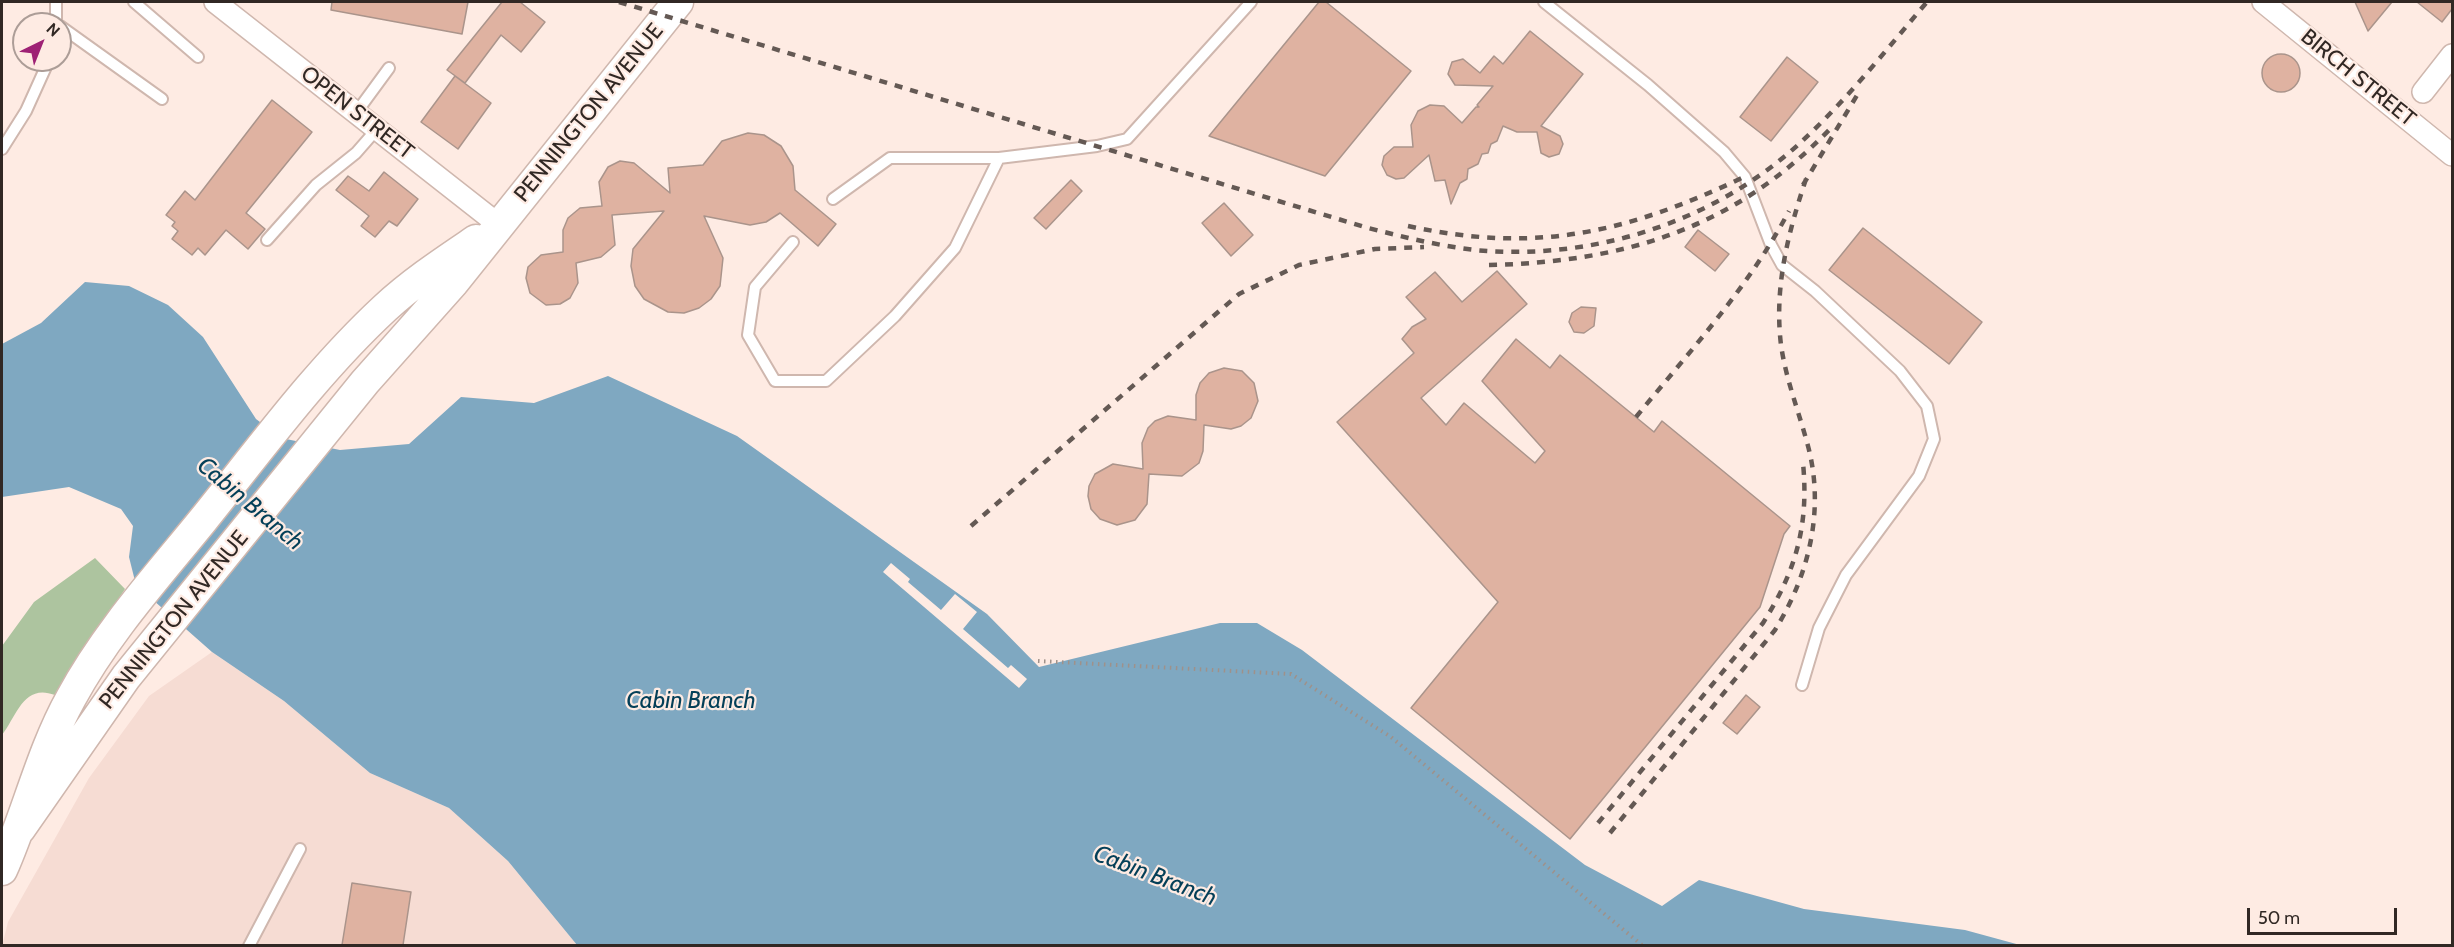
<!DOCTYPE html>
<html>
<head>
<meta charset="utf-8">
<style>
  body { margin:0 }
  #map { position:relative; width:2454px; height:947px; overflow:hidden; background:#feebe3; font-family:Cabin,sans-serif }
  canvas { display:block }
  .frame { position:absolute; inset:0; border:3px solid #312824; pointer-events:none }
  .north { position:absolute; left:12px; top:12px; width:60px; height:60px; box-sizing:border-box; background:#feebe3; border:2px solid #ac9d97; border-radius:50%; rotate:43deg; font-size:16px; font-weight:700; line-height:24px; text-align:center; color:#312824 }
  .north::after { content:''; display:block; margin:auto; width:21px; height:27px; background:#9e2175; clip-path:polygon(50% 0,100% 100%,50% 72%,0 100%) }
  .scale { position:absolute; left:2247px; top:908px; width:150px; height:27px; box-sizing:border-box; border:3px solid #312824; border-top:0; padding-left:8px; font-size:18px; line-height:21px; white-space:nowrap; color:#312824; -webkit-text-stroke:4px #feebe3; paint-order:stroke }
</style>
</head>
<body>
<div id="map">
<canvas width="2454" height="947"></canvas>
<div class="frame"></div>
<div class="north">N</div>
<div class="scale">50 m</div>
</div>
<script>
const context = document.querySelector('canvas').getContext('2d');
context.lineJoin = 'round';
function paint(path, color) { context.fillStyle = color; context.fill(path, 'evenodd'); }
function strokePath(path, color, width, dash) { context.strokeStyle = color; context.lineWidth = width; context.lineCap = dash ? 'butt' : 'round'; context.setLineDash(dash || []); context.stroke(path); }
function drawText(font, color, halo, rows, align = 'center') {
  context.font = font + ' Cabin,sans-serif'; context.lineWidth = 4.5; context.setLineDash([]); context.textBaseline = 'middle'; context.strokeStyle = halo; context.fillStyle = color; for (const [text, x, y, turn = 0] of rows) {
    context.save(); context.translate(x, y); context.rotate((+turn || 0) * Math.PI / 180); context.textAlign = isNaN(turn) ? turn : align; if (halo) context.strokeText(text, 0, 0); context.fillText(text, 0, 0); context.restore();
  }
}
paint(new Path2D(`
  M212,652L284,701L370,773L449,808L508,861L577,945L2,946L8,922L89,778L149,696Z`), '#f6dcd3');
paint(new Path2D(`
  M95,558L125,589L55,695C24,683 17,715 2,735V646L34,602Z`), '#adc49f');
paint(new Path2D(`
  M85,282L129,286L168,305L203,337L256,419L281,438L340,450L409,444L461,397L534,403L608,376L737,436L987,614L1039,667L1220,623H1257L1302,650L1585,865L1662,906L1699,880L1804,909L1965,930L2020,945H577L508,861L449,808L370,773L284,701L212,652L136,585L129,557L133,526L121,509L69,487L2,497V344L41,323Z`), '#7fa8c1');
paint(new Path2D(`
  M891,563L910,579L908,582L941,610L955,594L977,612L963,629L1008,668L1011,665L1027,679L1019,688L883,572Z`), '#feebe3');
const building = new Path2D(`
  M332,2H468L462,34L331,10Z
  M502,2H520L545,22L521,52L501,35L465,83L447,70Z
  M1319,2H1326L1411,71L1325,176L1209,136Z
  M2355,2H2392L2368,31Z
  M2417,2H2452V9L2442,22Z
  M1530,31L1583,74L1541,126L1560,136L1563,144L1559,154L1549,157L1541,153L1537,132H1517L1503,126L1497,141L1491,144L1488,153L1482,154L1478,164L1468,169L1467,179L1460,183L1451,204L1445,180L1435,181L1429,155L1404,178L1396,179L1387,175L1382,165L1384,156L1394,147H1413L1411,125L1418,111L1430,105L1444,106L1462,123L1476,107H1479L1477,105L1493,86L1455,85L1448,74L1452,62L1463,59L1480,73L1494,56L1503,64Z
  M2262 73a19 19 0 1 1 38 0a19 19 0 1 1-38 0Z
  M1787,57L1818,82L1771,141L1740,117Z
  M455,76L491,103L458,149L421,122Z
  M272,100L312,132L246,213L265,229L248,249L226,230L205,255L198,248L192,255L172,239L178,231L172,226L175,222L166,215L185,191L195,200Z
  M748,133L764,135L781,146L793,166L795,190L836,224L818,246L780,213L766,222L750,225L704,216L723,258L720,286L711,299L699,308L684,313L668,312L644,299L635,286L631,266L633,249L664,211L612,215L615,245L601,257L576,263L578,283L570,298L560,304L546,305L530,293L526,278L528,267L541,255L563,252V230L568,218L580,208L602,206L599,182L608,167L620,161L634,163L670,193L668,168L703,165L722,141Z
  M384,172L418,199L397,226L389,221L375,237L361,226L369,216L336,190L348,176L369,191Z
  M1071,180L1082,191L1046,229L1034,218Z
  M1224,203L1253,235L1231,256L1202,223Z
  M1863,228L1982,322L1949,364L1829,270Z
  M1698,230L1729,254L1715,271L1685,247Z
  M1497,271L1527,304L1421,398L1446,425L1464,403L1535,463L1545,451L1482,381L1516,339L1550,368L1560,355L1654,432L1662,421L1790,526L1784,534L1760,607L1570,839L1411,708L1498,602L1337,422L1414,353L1402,339L1412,327L1426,319L1406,297L1435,272L1462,302Z
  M1581,307L1596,308L1594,326L1584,333L1574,332L1569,322L1572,313Z
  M1224,368L1242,371L1254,383L1258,401L1251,418L1241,426L1231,429L1204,425L1203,451L1199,463L1182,476L1149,474L1147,504L1135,520L1117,525L1100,519L1091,509L1088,496L1089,486L1095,474L1113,464L1143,469L1142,443L1148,428L1155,421L1168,416L1196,420V395L1200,383L1209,373Z
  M1746,695L1760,707L1737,734L1723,723Z
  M352,883L411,892L403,945H342Z`);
paint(building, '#dfb2a1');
strokePath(building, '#aa948b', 1.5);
const lane = new Path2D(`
  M56,2V24
  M134,2L198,57
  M1544,2L1648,85L1724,152L1745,177L1771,245L1782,265L1815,291L1900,371L1927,406L1934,439L1919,476L1846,575L1819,628L1802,685
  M60,26L162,99
  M356,113L389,68
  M2,149L26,111L49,60
  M833,199L890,158H999L1097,146L1127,139L1251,2
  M267,240L316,185L356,153L377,129
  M793,242L755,287L748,335L775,381H826L895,316L955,248L999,158
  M249,946L300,849`);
const street = new Path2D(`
  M215,2L499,225
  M2263,2L2452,155
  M2423,92L2452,55`);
const secondary = new Path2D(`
  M20,829L126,677L365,382L454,282L678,2
  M2,870C27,814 41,752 71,698C106,633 156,578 203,520C261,448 317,371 385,308C413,282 445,261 476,240`);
strokePath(lane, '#cfb7ae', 14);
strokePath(street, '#cfb7ae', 24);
strokePath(secondary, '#cfb7ae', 33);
strokePath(new Path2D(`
  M1038,661L1291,674L1391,737L1643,946`), '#9f918a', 4, [1.5, 4.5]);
strokePath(lane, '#fff', 10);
strokePath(street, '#fff', 21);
strokePath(secondary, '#fff', 30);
strokePath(new Path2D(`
  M619,2L1368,228C1404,237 1439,246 1475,250C1592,261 1712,223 1799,144C1846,101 1886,50 1927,2
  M1803,185L1859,92
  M1408,226C1537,254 1626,233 1744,177
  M1489,265C1624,262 1733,229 1829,130
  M1636,417C1690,351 1749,287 1789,211
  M971,526L1239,294L1299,265L1375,249L1424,247
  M1598,823L1763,623C1796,571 1809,525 1803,463
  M1610,833L1775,630C1809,575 1825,510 1808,446C1799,412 1786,380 1781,345C1774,287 1788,233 1806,179`), '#645954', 4.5, [8, 8]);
drawText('22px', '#312824', '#feebe3', [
  ["BIRCH STREET",2358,78,39],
  ["OPEN STREET",357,113,38],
  ["PENNINGTON AVENUE",589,113,-51],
  ["PENNINGTON AVENUE",174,620,-51]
]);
drawText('italic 24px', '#043f58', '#feebe3', [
  ["Cabin Branch",250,504,40],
  ["Cabin Branch",691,701],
  ["Cabin Branch",1155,876,21]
]);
</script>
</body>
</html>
